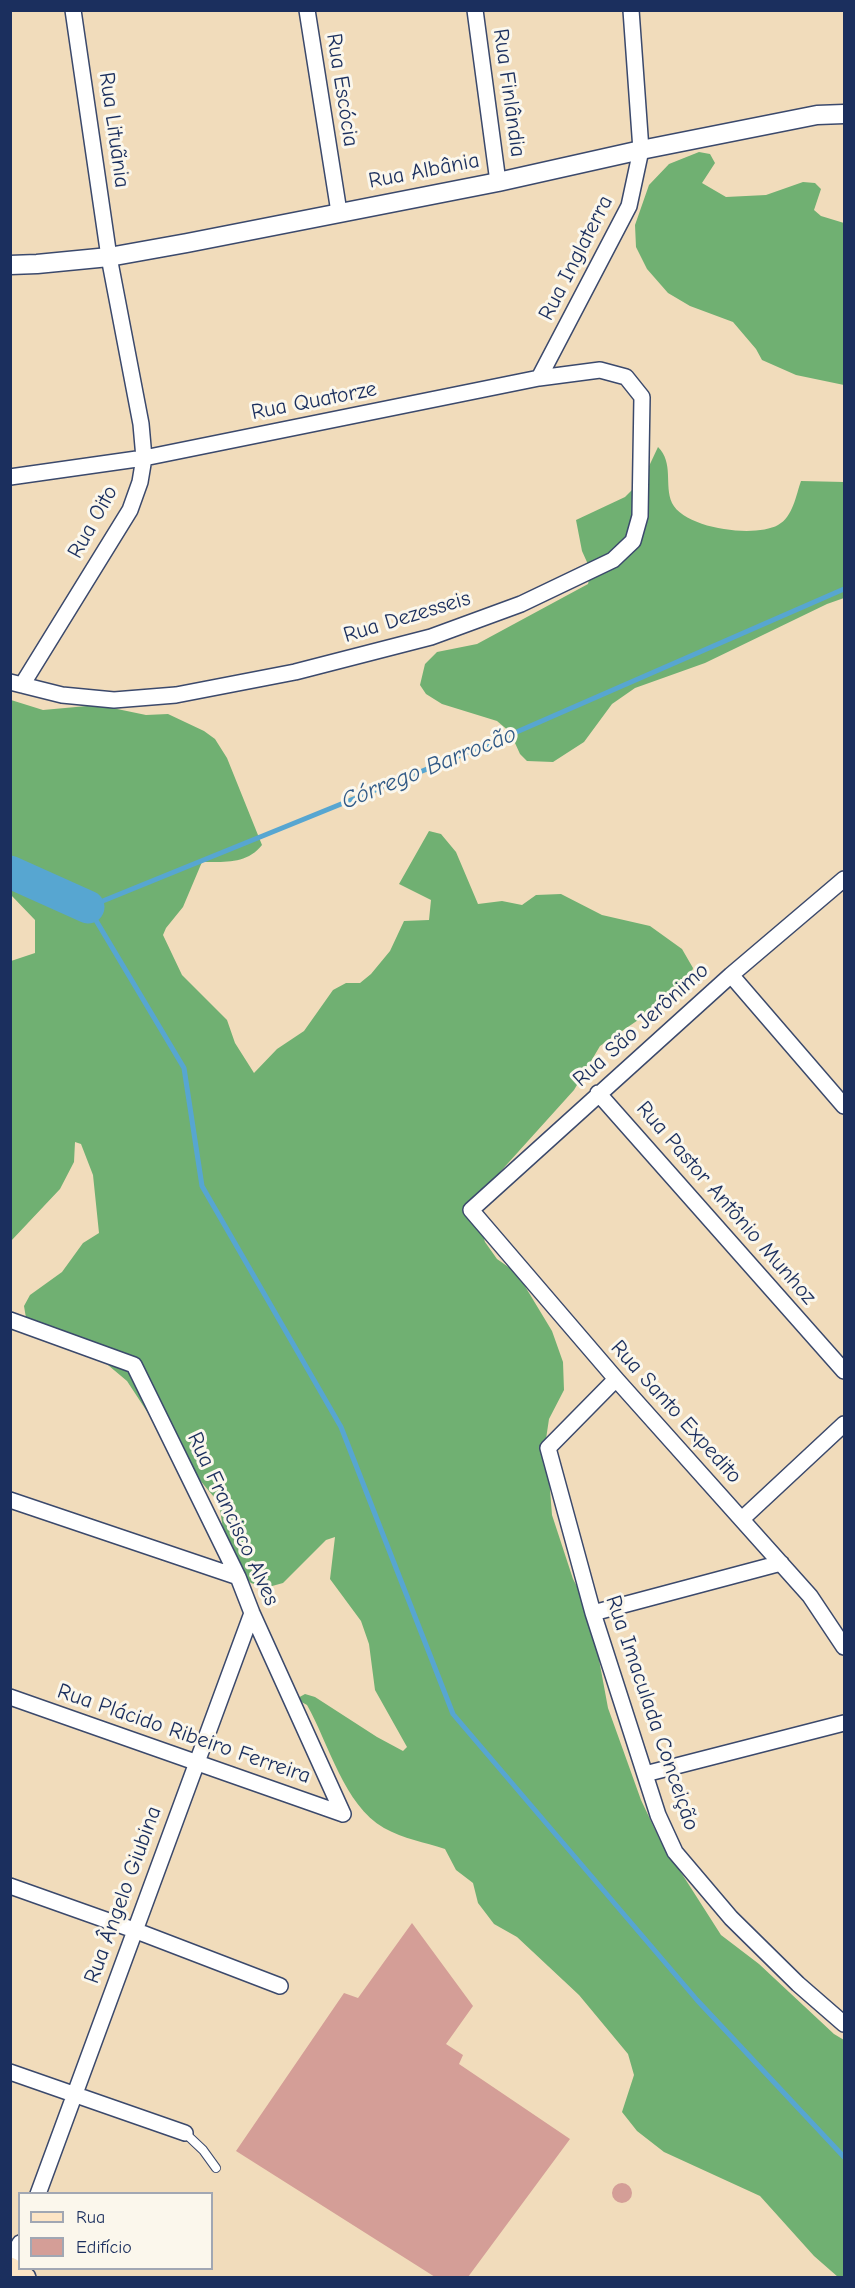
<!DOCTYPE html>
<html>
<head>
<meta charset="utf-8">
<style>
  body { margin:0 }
  #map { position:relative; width:855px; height:2288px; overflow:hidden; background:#f1dcbb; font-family:"Comic Neue",sans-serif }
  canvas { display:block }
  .frame { position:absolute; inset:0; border:12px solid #1b2f5e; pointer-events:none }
  .legend { position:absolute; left:18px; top:2192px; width:195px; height:78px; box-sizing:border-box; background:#fbf7ec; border:2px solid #a1a7b3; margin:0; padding:8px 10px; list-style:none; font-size:18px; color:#1b2f5e }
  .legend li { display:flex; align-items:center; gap:12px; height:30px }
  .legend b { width:30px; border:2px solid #a1a7b3 }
</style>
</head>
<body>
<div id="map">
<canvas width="855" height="2288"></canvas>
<div class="frame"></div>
<ul class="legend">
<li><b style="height:8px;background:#fde5c5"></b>Rua</li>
<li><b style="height:16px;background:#d49e97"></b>Edifício</li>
</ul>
</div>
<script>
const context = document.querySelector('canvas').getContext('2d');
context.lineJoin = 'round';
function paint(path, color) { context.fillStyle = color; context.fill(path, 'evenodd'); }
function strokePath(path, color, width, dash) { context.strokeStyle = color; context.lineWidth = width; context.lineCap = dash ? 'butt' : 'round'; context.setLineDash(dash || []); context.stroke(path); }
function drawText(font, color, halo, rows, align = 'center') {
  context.font = font + ' "Comic Neue",sans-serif'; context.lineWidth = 6; context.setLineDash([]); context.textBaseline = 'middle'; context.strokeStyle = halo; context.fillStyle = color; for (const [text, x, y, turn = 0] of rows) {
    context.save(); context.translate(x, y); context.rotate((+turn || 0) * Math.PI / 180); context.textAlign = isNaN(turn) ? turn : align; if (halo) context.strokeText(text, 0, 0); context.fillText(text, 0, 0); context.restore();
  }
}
paint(new Path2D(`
  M699,152L710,154L715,163L702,183L726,197L766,195L803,182L815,183L821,189L814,210L821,216L844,223V385L796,375L762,360L756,349L733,322L690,306L668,293L647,269L636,247L635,225L649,185L669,164Z
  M658,447C674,463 664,485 672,503C685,529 755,538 778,525C793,517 796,495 801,481L844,482V598L827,604L705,663L635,688L612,704L584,742L553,762L527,761L520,754L510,732L497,721L442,704L426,694L420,685L425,664L437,652L477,644L588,584L591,571L582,551L576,520L625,497L643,479Z
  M11,700L43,710L98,705L146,715L168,714L204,731L215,739L227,758L262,845C247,864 225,862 202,862L183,907L166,928L163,935L182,975L227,1020L235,1043L254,1073L277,1049L304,1031L333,990L346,983H360L371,974L390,951L404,921L429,920L431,900L399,884L429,831L441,834L456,852L478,904L502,901L522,905L536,895L561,894L602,915L650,926L682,949L693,968L688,986L600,1046L574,1090L491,1182L478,1217L485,1242L497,1259L517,1273L552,1331L563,1362L564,1390L549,1419L546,1439L552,1515L573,1579L590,1611L608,1708L641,1800L659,1838L721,1935L759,1964L834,2034L844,2040V2277H838L814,2256L760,2196L664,2152L637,2131L622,2112L634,2075L628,2054L579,1995L517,1937L494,1924L478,1903L473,1883L456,1870L445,1849C424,1842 404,1839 384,1828C344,1805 329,1744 307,1705L296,1699L305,1694L315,1697L377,1737L403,1751L407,1747L375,1690L369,1644L361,1621L330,1579L335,1537L326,1540L283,1583L265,1588L251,1583L238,1571L226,1549L219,1503L163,1436L127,1381L102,1360L39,1329L26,1318L24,1306L30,1295L62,1272L83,1243L99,1233L93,1175L81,1144L75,1142L74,1162L60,1189L11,1241V961L35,953V920L11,895Z`), '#70b072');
strokePath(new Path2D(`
  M844,589L496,741L88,907L184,1068L202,1186L341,1427L453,1714L697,2000L844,2157`), '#57a6d1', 5);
strokePath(new Path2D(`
  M10,872L88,907`), '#57a6d1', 33);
paint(new Path2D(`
  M412,1923L473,2006L446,2044L463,2055L459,2064L570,2139L468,2277H435L236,2151L344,1993L358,1998Z
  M612 2193a10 10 0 1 1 20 0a10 10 0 1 1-20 0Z`), '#d49e97');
const service = new Path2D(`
  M185,2133L203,2150L216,2168`);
const minor = new Path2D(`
  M307,10L339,212
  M475,10L498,182
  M539,378L629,206L641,150L631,10
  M10,477L144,458L539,378L600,370L626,377L642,397L640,516L633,541L613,560L521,604L431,637L295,672L176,695L114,700L62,695L10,682
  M22,685L130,510L140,482L144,458L141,424L109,257L73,10
  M844,879L731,975L471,1210L616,1379L810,1596L844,1647
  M731,975L844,1106
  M598,1093L844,1371
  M10,1320L134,1365L238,1577L252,1613L343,1814
  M616,1379L548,1448L593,1613L658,1815L675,1852L731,1918L798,1984L844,2024
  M10,1500L238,1577
  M742,1519L844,1424
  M593,1613L781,1563
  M10,1697L343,1814
  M645,1774L844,1723
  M10,1886L134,1930L280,1986
  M10,2072L185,2133
  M38,2194L252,1613
  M10,2260L20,2243`);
const tertiary = new Path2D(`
  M10,265L37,264L109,257L187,243L498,182L641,150L817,115L844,114`);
const secondary = new Path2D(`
  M10,2268L25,2278`);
strokePath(service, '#3b496c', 10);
strokePath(minor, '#3b496c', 18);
strokePath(tertiary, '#3b496c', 21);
strokePath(secondary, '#3b496c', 24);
strokePath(service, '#fff', 8);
strokePath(minor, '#fff', 15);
strokePath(tertiary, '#fff', 18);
strokePath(secondary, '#fde5c5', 21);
drawText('22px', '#1b2f5e', '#fbf7ec', [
  ["Rua Escócia",342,90,81],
  ["Rua Finlândia",509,93,82],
  ["Rua Lituãnia",114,130,82],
  ["Rua Albânia",424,171,-11],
  ["Rua Inglaterra",576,258,-63],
  ["Rua Quatorze",314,401,-11],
  ["Rua Oito",93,522,-61],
  ["Rua Dezesseis",407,617,-17],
  ["Rua São Jerônimo",641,1025,-42],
  ["Rua Pastor Antônio Munhoz",726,1203,49],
  ["Rua Santo Expedito",676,1412,48],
  ["Rua Francisco Alves",233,1519,65],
  ["Rua Imaculada Conceição",652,1713,71],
  ["Rua Plácido Ribeiro Ferreira",184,1734,19],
  ["Rua Ângelo Giubina",123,1895,-70]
]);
drawText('italic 24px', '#305986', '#fbf7ec', [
  ["Córrego Barrocão",429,768,-22]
]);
</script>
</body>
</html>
